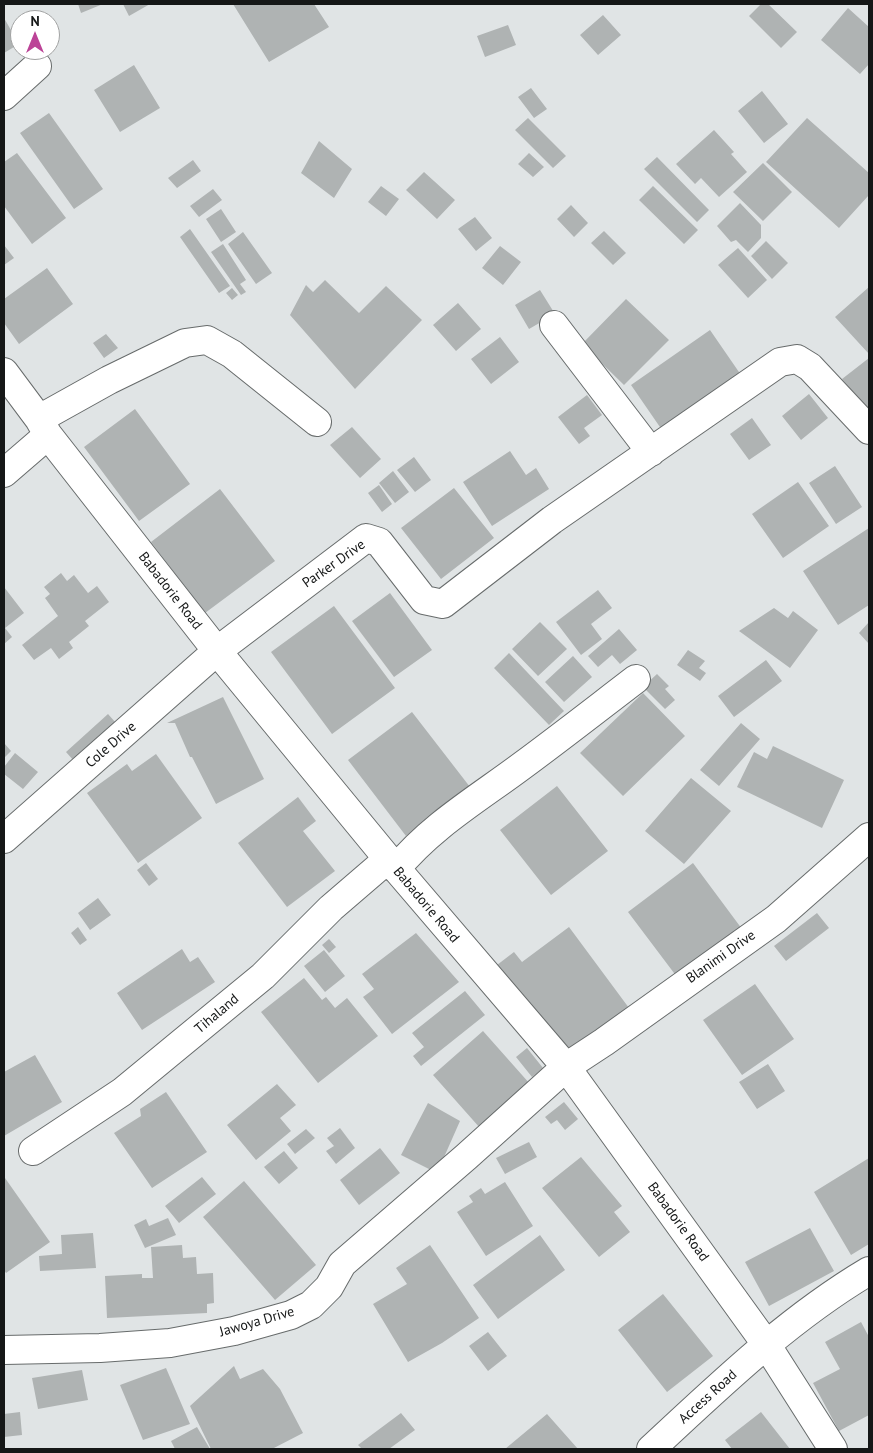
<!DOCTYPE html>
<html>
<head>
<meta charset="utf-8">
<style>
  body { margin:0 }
  #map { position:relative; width:873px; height:1453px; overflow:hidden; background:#e0e4e5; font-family:"PT Sans",sans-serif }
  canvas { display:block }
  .frame { position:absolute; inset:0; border:5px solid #151717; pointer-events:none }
  .north { position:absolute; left:10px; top:10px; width:50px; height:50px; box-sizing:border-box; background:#fff; border:1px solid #a1a2a2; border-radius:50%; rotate:0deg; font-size:14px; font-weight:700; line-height:20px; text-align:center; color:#151717 }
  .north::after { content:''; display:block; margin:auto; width:18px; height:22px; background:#bc4397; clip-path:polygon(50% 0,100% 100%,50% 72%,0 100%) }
</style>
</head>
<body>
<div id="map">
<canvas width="873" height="1453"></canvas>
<div class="frame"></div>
<div class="north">N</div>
</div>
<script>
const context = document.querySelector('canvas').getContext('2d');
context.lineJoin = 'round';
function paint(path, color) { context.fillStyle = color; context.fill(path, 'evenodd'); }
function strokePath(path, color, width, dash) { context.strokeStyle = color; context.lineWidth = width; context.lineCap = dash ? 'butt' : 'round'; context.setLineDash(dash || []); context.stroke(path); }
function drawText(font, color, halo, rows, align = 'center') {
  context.font = font + ' "PT Sans",sans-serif'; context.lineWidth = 4.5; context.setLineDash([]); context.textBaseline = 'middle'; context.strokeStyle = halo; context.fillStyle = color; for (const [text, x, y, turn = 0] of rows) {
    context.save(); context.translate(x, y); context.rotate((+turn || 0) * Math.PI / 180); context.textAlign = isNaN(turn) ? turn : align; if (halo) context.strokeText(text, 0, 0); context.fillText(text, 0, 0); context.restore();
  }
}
paint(new Path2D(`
  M78,4H103L81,13Z
  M123,4H150L129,16Z
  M233,4H314L329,27L269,62Z
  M761,4H768L797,32L781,48L749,16Z
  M848,8L869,27V64L860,74L821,40Z
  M603,15L621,35L598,55L580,35Z
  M4,18L19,44L4,53Z
  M508,25L516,45L485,57L477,36Z
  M134,65L160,108L120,132L94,90Z
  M531,88L547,109L534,118L518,97Z
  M762,91L788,124L764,143L738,111Z
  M49,113L103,189L74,209L20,133Z
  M528,118L566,156L553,168L515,130Z
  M807,118L869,173V195L839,228L766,162Z
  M714,130L734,152L731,154L747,172L719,197L701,178L695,184L676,164Z
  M319,141L352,169L334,198L301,173Z
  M17,153L66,218L32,244L4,206V162Z
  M529,153L544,167L533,177L518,164Z
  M657,157L709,210L697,222L644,169Z
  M193,160L201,171L177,188L168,178Z
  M763,163L792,192L763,221L733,192Z
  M424,172L455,200L437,219L406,190Z
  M381,186L399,199L386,216L368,202Z
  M653,186L698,230L684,244L639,200Z
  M213,189L222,200L199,217L190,206Z
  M740,203L761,225V238L748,252L736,240L731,242L717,226Z
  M571,205L588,223L574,237L557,219Z
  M221,209L236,232L221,242L206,219Z
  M475,217L492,238L476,251L458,229Z
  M190,229L230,286L219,293L180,237Z
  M604,231L626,253L613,265L591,243Z
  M243,232L272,273L256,284L228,244Z
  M766,241L788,263L772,279L751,256Z
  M223,244L246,280L240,284L246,292L241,295L211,252Z
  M4,245L14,258L4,265Z
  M500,246L521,262L503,285L482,268Z
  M738,248L767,280L748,298L718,265Z
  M47,268L73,304L19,344L4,323V299Z
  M325,280L359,313L386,286L422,320L355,389L290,315L306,285L313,292Z
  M869,287V354L835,317Z
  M232,288L238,295L232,300L226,293Z
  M540,290L555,314L529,329L515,305Z
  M626,299L669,340L624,385L582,344Z
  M458,303L481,329L456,351L433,325Z
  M710,330L741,375L662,430L631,385Z
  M106,334L118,348L104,358L93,343Z
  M500,337L519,362L491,384L471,359Z
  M869,358V414L842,379Z
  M809,394L828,418L801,440L782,416Z
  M587,395L602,415L584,428L590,436L579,444L558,417Z
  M135,409L190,484L139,521L84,447Z
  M752,418L771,445L749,460L730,434Z
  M352,427L381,459L360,478L330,445Z
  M510,451L526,475L536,468L549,489L492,526L463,482Z
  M414,457L431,480L415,492L397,470Z
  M835,466L862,507L836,524L809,483Z
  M393,471L409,492L395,503L379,483Z
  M798,482L829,526L783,558L752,514Z
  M379,485L392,504L382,512L368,493Z
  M454,488L494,538L441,579L401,528Z
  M220,489L275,561L205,613L151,542Z
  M869,528V605L838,625L803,571Z
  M61,573L67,581L74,575L88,593L97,586L109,602L85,621L89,626L69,642L73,648L59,659L51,648L34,660L22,645L58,616L45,598L50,594L44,587Z
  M4,587L24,613L5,628L12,637L4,644Z
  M598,590L612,608L591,624L602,639L581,655L556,622Z
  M390,593L432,650L394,677L352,621Z
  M334,606L395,688L332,734L271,652Z
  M774,608L788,618L793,611L818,630L790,668L739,631Z
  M540,622L567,649L538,676L512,649Z
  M869,622V644L859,633Z
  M619,629L637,650L620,664L612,655L598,667L588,656Z
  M688,650L705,661L699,668L706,673L700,681L677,665Z
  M509,653L564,711L549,725L494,668Z
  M573,656L592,677L564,702L545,682Z
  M766,660L782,681L734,717L718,696Z
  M657,674L669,686L665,689L675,700L665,709L643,687Z
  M643,693L685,736L623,796L580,753Z
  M223,697L264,779L216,804L192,757H190L175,723H167Z
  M412,712L470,787L406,836L348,760Z
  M108,714L116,723L74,761L66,752Z
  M741,723L760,739L719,786L700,770Z
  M4,743L11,751L4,758Z
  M773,746L844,780L822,828L737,787L754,752L767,759Z
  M15,753L38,772L23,789L4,774V767Z
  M156,754L202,818L138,863L87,793L127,764L132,771Z
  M691,778L731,811L684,864L645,831Z
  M557,786L608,851L551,895L500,830Z
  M298,797L316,821L303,831L335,871L287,907L238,843Z
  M146,863L158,879L149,886L137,870Z
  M693,863L742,929L677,977L628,912Z
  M98,898L111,915L90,930L78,913Z
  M817,913L829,928L786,961L774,946Z
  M78,927L87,940L80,945L71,933Z
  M569,927L629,1008L565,1056L497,965L514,952L522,962Z
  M416,933L459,982L392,1034L363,997L374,989L362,974Z
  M329,939L336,947L329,953L322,945Z
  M182,949L190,962L198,957L215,982L142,1030L117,993Z
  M324,950L345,976L325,992L304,966Z
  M304,978L322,1000L326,997L335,1008L347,998L378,1036L318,1083L261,1012Z
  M755,984L794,1039L742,1075L703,1020Z
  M465,991L485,1015L421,1066L413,1056L424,1047L412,1033Z
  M483,1031L530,1084L480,1128L433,1075Z
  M527,1048L543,1068L532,1077L516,1057Z
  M35,1055L62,1102L4,1136V1072Z
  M768,1064L785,1091L757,1109L739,1082Z
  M277,1084L296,1105L280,1118L291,1131L256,1160L227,1125Z
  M166,1092L207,1152L152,1188L114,1133L141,1116L140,1109Z
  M564,1102L578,1119L565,1130L557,1120L551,1124L545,1117Z
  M428,1103L460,1121L437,1173L401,1155Z
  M340,1128L355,1148L336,1164L326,1151L334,1146L327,1138Z
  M306,1129L315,1138L295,1154L287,1144Z
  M529,1142L537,1157L505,1174L496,1158Z
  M380,1148L400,1173L359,1205L340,1180Z
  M284,1151L298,1168L279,1184L264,1167Z
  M581,1157L622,1206L614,1212L630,1232L599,1257L542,1188Z
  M869,1158V1244L851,1255L814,1192Z
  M202,1177L216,1194L179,1223L165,1206Z
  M5,1178L50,1242L6,1273L4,1270V1179Z
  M244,1181L316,1265L275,1300L203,1217Z
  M505,1182L533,1226L486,1256L457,1212L473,1202L469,1196L481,1188L485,1194Z
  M168,1218L176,1235L145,1248L134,1225L146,1219L149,1226Z
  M810,1228L834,1271L769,1306L745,1262Z
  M93,1233L96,1268L40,1271L39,1256L62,1254L61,1235Z
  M540,1235L565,1270L498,1319L473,1285Z
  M182,1245L183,1258L196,1257L197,1274L213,1273L214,1303L207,1304V1313L107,1318L105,1276L142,1274V1278H153L151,1247Z
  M430,1245L479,1318L442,1343L408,1362L373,1304L407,1284L396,1268Z
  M663,1294L713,1356L667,1392L618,1330Z
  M861,1322L869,1337V1415L839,1431L813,1383L840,1369L825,1342Z
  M488,1332L507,1356L488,1371L469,1346Z
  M234,1366L240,1379L263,1369L280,1389L303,1433L272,1449H211L190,1406Z
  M166,1368L190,1424L143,1440L120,1385Z
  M82,1370L88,1400L38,1409L32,1378Z
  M20,1412L22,1435L4,1437V1414Z
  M761,1412L790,1449H732L725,1440Z
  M401,1413L415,1430L389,1449H362L358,1445Z
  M547,1414L578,1449H505Z
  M197,1427L210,1449H175L171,1441Z`), '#afb3b3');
const minor = new Path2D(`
  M4,96L37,66
  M554,325L651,452
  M4,372L39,419L48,435L217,651L388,859L566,1067L766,1344L833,1449
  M39,419L109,380L185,343L207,340L232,354L317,422
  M4,473L48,435
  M4,839L217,651L366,538L379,542L424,600L443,604L552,520L780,362L797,359L810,367L869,430
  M396,869C431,826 479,798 523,765C561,737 598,708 636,679
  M33,1151L122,1092L179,1045L263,976L331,908L388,859
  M4,1350L100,1348L170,1343L234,1331L291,1315L311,1305L329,1287L342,1264L466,1157L566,1067L604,1042L776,919L869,837
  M651,1449C720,1385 788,1319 869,1271`);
strokePath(minor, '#676b6b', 30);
strokePath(minor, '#fff', 28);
drawText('14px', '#151717', '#fff', [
  ["Parker Drive",334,564,-35],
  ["Babadorie Road",170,591,52],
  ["Cole Drive",111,745,-41],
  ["Babadorie Road",426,905,50],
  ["Blanimi Drive",721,957,-35],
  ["Tihaland",217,1014,-40],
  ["Babadorie Road",678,1222,54],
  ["Jawoya Drive",257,1322,-16],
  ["Access Road",708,1397,-42]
]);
</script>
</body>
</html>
